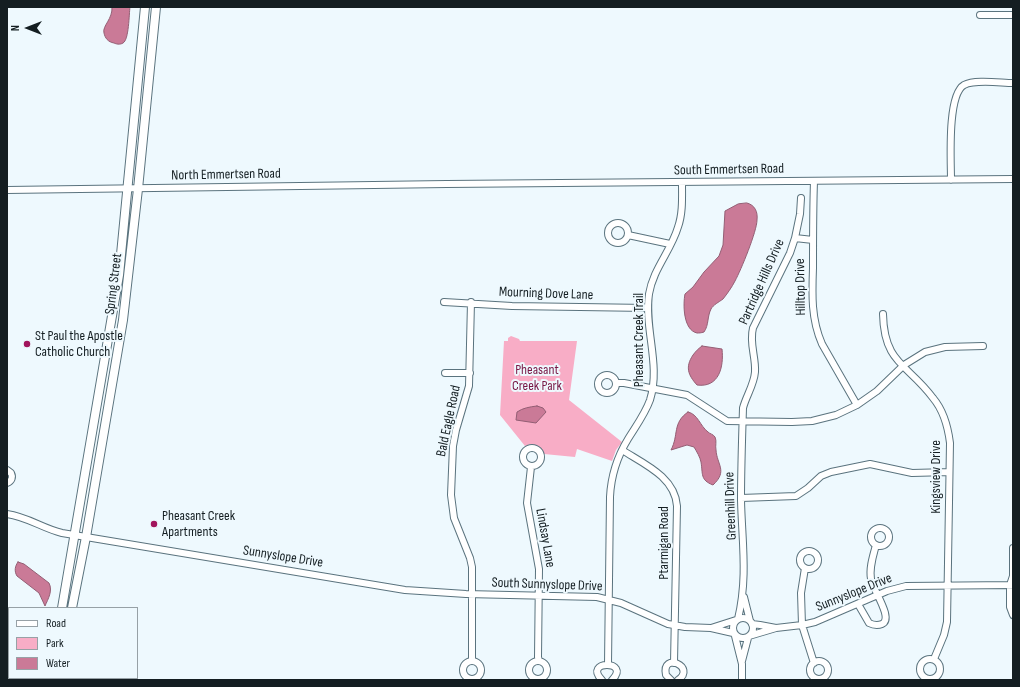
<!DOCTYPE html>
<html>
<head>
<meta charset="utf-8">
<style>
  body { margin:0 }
  #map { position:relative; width:1020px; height:687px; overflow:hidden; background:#eef9fe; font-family:"Sofia Sans Condensed",sans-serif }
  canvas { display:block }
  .frame { position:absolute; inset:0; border:8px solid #141e22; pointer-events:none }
  .legend { position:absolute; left:8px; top:607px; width:130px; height:72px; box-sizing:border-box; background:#eef9fe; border:1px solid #97a1a6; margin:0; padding:5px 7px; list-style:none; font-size:12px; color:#141e22 }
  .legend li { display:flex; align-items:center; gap:8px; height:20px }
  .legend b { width:20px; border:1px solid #97a1a6 }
  .north { position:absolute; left:8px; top:8px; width:40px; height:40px; -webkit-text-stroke:3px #eef9fe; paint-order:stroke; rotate:270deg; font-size:11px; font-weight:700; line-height:16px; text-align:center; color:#141e22 }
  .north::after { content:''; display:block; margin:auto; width:14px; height:18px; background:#141e22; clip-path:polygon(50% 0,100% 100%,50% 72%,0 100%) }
</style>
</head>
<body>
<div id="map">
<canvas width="1020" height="687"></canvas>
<div class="frame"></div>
<ul class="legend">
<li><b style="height:5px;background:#fff"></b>Road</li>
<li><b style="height:11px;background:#f8adc6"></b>Park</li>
<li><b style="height:11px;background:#ca7a97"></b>Water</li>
</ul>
<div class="north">N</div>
</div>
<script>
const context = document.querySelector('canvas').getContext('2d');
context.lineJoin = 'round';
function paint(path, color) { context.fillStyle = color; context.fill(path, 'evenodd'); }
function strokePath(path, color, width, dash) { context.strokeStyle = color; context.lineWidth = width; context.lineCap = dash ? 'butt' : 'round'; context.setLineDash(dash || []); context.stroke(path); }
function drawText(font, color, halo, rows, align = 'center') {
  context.font = font + ' "Sofia Sans Condensed",sans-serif'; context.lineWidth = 4; context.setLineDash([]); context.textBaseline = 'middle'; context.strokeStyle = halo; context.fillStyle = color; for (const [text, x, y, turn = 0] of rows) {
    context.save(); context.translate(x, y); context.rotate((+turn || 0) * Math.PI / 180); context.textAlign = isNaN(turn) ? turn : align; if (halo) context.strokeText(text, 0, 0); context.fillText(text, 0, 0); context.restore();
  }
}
paint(new Path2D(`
  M511,336L519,339L520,341H577L569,400L622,442L616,450L612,461L577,449L575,457L544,454L538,446L531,444L525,446L500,415L504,341H508V338Z`), '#f8adc6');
const water = new Path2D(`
  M112,7H130C129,14 129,40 123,43C120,45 116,44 114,43C108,42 105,38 104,33C102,26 113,19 112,7Z
  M747,203C755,205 758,212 757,220C757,231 741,270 735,281C732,287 727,294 723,299C719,302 713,305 711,309C707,317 709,325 704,332C701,333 699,333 697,333C683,330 683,304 685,294L693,287L704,272L719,256L723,245L725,211L738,204Z
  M702,346L722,349C724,367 719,388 697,385C688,375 685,367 693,355C696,351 698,349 702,346Z
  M537,406L543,408L546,412L536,423L516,420L517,412C523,408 529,407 537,406Z
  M688,412C698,414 700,426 708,432C710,434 713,434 715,437C717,441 715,446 716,450C717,465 728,471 713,485C700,480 703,474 701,462C700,457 697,452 694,447L687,445L671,450C679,435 672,423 688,412Z
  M18,562L24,564L49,583C53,591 48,599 45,606L39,593L17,576C14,571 15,566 18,562Z`);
paint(water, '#ca7a97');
strokePath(water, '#935e74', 1);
const minor = new Path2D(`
  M980,15H1013
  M951,180C951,161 947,95 964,85C975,79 1001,83 1013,83
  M814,181C813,210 813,239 813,268C812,294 811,319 822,344L857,405
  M7,190L447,184L1013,179
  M608 233a10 10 0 1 1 20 0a10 10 0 1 1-20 0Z
  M628,235L670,244
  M795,238L800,214L801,198
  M444,302L512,306L648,308
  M471,302L469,386L456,430L453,446L451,495L454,518L470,558L472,567V661
  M883,314C884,364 908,364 933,398C944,411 948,427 950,443L947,622L944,635L934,659
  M445,373H470
  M598 384a9 9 0 1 1 18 0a9 9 0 1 1-18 0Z
  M616,383H624L687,395L727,421L792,422L812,421L836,415L857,405L877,391L904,365L925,352L945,347L983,346
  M523 457a9 9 0 1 1 18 0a9 9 0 1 1-18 0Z
  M622,450C644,464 675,477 677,506L674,663
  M531,467L527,503L539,569L538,657L539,661
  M7,470L11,473C13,477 12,481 7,483
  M741,498L796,496L808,488L821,476L831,472L870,464L912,473L949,472
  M7,514C28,517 42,528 62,533L405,590L466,594L597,597L621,603L668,624L685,627L711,628L733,633
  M871 537a9 9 0 1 1 18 0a9 9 0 1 1-18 0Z
  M1013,548V576L1010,585V607L1013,615
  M800 560a9 9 0 1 1 18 0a9 9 0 1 1-18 0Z
  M805,568L801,593L802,625L814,663
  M744,597L750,621
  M858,604L869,623C873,625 877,626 882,624C894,619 873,590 871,579C869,568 873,556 876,545
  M733 628a10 10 0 1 1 20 0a10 10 0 1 1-20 0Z
  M738,619C748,577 742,542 741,500C741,470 742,439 743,408C746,396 754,385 755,372C756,357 749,343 753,328L790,253L795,238L813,240
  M752,624L760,625L776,628
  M711,628L736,620
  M735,636L742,664V680
  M749,636L776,628L802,625L815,622L887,591L906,586L1013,585
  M920 669a10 10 0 1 1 20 0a10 10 0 1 1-20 0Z
  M463 670a9 9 0 1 1 18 0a9 9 0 1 1-18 0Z
  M810 670a9 9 0 1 1 18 0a9 9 0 1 1-18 0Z
  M529 670a9 9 0 1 1 18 0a9 9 0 1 1-18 0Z
  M742,661L748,638
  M608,664L610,497C611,476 617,457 628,439C636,426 645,414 650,400C661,365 644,329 649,294C653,269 671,251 678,227C683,213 682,197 682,182
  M602,680C582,660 632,660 612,680
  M671,680L666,675C661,651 697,667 678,680`);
const major = new Path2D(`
  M62,608L119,275L145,7
  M72,608L86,537L123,320L138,189L156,7
  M50,680V678
  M60,680V678`);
strokePath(minor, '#5a737e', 8);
strokePath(major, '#5a737e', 10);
strokePath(minor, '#fff', 6);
strokePath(major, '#fff', 8);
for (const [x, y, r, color] of [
  [27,344,4,"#a1145c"],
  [154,524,4,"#a1145c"]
]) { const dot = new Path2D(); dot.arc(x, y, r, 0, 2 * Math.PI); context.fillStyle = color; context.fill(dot); strokePath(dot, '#eef9fe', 1.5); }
drawText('14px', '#141e22', '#eef9fe', [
  ["South Emmertsen Road",729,170,-1],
  ["North Emmertsen Road",226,175,-1],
  ["Partridge Hills Drive",762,282,-66],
  ["Spring Street",114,284,-83],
  ["Hilltop Drive",801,287,-91],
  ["Mourning Dove Lane",546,294,2],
  ["Pheasant Creek Trail",639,340,-90],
  ["Bald Eagle Road",449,421,-78],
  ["Kingsview Drive",936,477,-90],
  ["Greenhill Drive",731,506,-92],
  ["Lindsay Lane",545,538,80],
  ["Ptarmigan Road",664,543,-90],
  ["Sunnyslope Drive",283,557,9],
  ["South Sunnyslope Drive",547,585,2],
  ["Sunnyslope Drive",854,593,-22]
]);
drawText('14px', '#141e22', '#eef9fe', [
  ["St Paul the Apostle",35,336],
  ["Catholic Church",35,352],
  ["Pheasant Creek",162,516],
  ["Apartments",162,532]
], 'left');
drawText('14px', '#771644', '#eef9fe', [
  ["Pheasant",537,370],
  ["Creek Park",537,386]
]);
</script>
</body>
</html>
